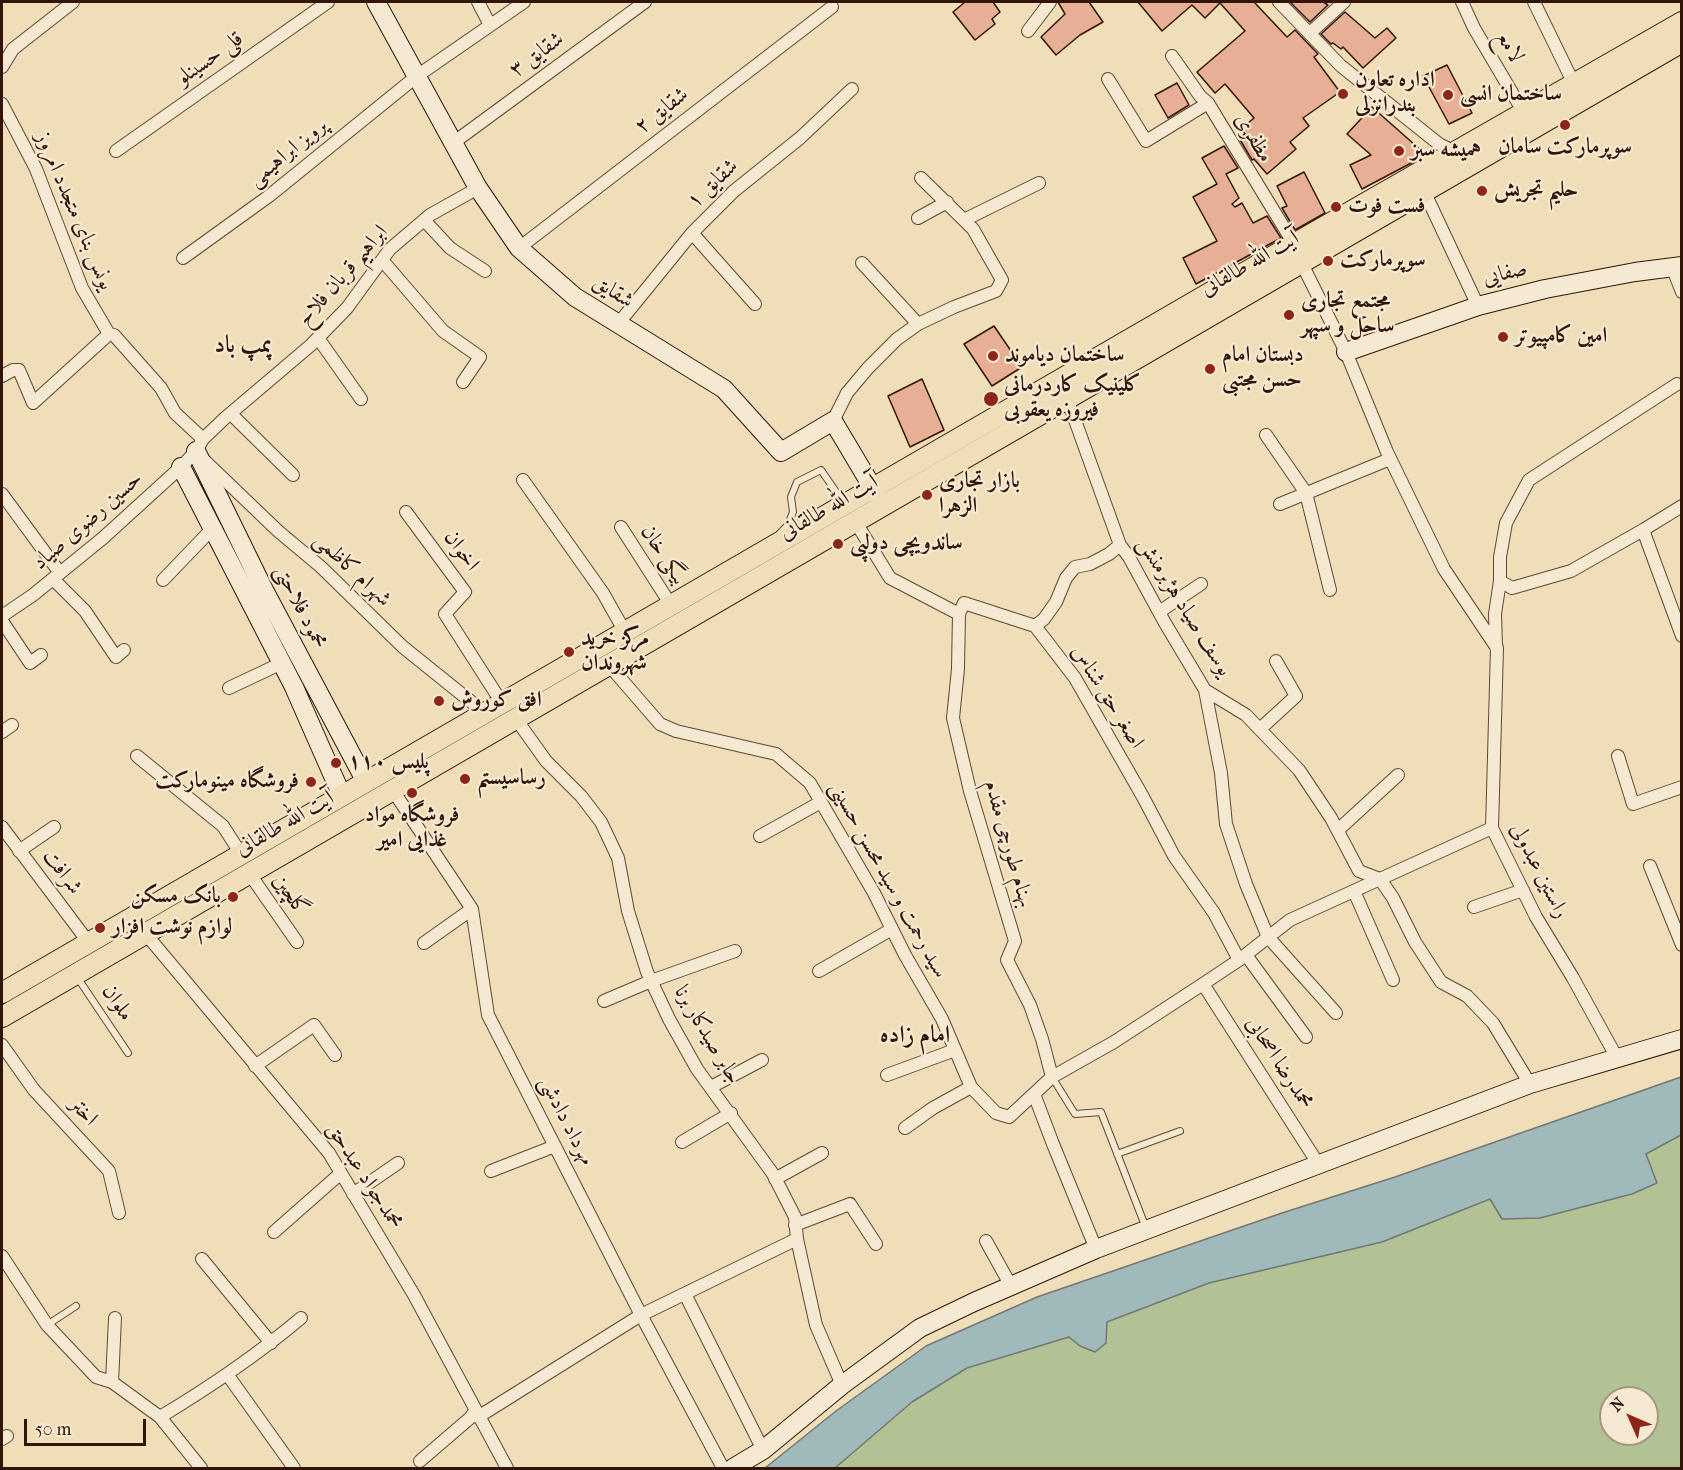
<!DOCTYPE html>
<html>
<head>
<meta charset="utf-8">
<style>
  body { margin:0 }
  #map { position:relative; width:1683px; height:1470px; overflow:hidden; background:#f0deb8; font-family:"IM FELL French Canon",serif }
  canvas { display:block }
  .frame { position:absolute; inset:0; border:3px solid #31150a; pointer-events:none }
  .north { position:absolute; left:1599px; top:1386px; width:60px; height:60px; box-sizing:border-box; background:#f5ead1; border:2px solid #a79581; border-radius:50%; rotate:315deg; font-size:16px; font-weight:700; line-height:24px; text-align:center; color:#31150a }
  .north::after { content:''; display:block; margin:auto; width:21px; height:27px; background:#8f2418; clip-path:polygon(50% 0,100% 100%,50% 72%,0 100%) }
  .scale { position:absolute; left:24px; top:1419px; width:122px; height:27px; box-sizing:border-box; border:3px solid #31150a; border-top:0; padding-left:8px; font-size:18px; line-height:21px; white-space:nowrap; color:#31150a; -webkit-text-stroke:4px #f5ead1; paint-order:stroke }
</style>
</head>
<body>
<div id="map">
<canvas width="1683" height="1470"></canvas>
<div class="frame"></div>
<div class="north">N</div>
<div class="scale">50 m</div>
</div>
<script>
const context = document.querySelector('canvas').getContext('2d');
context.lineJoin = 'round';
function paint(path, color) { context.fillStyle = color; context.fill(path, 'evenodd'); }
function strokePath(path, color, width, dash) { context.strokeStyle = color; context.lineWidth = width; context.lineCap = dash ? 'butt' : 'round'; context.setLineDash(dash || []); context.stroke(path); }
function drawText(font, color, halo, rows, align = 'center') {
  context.font = font + ' "IM FELL French Canon",Amiri,serif'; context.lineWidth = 4.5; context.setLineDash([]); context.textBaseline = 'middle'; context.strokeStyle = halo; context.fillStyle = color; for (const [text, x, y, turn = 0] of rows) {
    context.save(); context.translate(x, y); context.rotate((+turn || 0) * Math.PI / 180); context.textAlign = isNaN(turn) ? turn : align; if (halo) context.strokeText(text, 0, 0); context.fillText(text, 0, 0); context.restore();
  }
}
paint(new Path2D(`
  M1681,1135V1468H835L912,1402L967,1368L1069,1337L1080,1346L1106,1343L1107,1322L1209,1283L1382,1242L1490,1199L1540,1218L1632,1194L1657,1183L1646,1153ZM1611,1398H1647V1434H1611Z`), '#b3c294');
const water = new Path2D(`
  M1681,1077V1135L1646,1154L1657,1183L1632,1194L1540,1218L1502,1219L1490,1199L1382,1242L1209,1283L1107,1322L1106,1343L1095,1352L1080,1346L1069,1337L967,1368L912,1402L835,1468H765L836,1411L926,1346L1037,1297L1282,1213L1395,1177Z`);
paint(water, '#a0b9ba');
strokePath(water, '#747774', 1.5);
const building = new Path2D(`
  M965,2H993L1000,12L992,19L995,24L975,40L953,12Z
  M1058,2H1089L1103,22L1080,35L1056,55L1041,37L1065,14Z
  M1138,2H1254L1287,37L1295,30L1318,54L1314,57L1340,92L1303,118L1309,126L1290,142L1296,149L1267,174L1254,159L1252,160L1239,138L1245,134L1241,129L1254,118L1225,84L1215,93L1197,72L1245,31L1220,3L1205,18L1192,5L1162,31Z
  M1290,2H1323L1328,5L1310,22Z
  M1345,12L1375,38L1387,28L1396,38L1363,68L1343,47L1341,49L1333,43L1331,44L1321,34Z
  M1447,65L1472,113L1449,124L1423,76Z
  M1177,83L1189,105L1168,118L1155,95Z
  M1372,107L1423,152L1415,161L1362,189L1350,165L1371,155L1347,134Z
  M1224,146L1238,168L1226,174L1239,198L1232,204L1235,207L1242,203L1253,223L1267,216L1281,238L1196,284L1183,258L1217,241L1193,197L1217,184L1202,158Z
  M1304,172L1325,213L1295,230L1282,208L1287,206L1277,186Z
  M994,326L1022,367L992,386L964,344Z
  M922,379L944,430L910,447L888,396Z`);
paint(building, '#e7af93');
strokePath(building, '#31150a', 1.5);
const lane = new Path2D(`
  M780,533L788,525L793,512L791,497L797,482L821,470L843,502
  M77,977L128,1053
  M1052,1077L1075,1114L1101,1112L1146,1228
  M1117,1154L1180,1131
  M47,1325L76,1306`);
const street = new Path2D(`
  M478,2L490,25
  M1279,2L1341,66L1439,144L1455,152
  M1462,2L1474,28L1524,113
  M1534,2L1574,84
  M1028,31L1050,2
  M1310,33L1344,2
  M1172,56L1200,96L1208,103L1294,244
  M2,67L13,49L73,2
  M1108,79L1146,141L1208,103
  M2,104L36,169L82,288L109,334L114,335L161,388L175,413L203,439
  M453,143L645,2
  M116,151L328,2
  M1424,191L1478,306
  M918,218L947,202
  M424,220L450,248L485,271
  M964,220L1039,183
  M692,233L755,304
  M519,248L832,7
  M183,258L269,196L417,76L524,2
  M382,260L443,331L480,357L463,382
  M1301,262L1346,352L1387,452L1444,569L1497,648L1492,828L1536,917L1573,978L1617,1058
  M862,263L918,324
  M1672,267L1682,292
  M618,324L692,233L734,191L800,138L852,89
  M318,338L361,399
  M2,376L13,370H19L33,403L109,334
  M1067,398L1120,545L1129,557L1165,623L1205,690L1246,715L1299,770L1331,818L1359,871L1380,879L1393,898L1415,942L1441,982L1467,996L1493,1023L1530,1084
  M231,414L293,475
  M833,421L847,393L868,368L897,339L918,324L954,307L996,291L1002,280L973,229L921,178
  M1266,435L1306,493L1330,590
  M205,461L278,531L321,567L403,647L485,713
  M523,480L603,593L625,632
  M2,494L60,573
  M1280,504L1390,459
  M406,512L465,592L445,614L502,703
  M855,521L890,578L959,614L964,603L1035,626L1075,678L1143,797L1174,856L1214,913L1239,960
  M621,527L671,605
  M1643,530L1682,636
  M53,579L85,611L116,657L124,650
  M163,580L213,528
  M1500,581V557L1506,523L1529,480L1677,384
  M1159,612L1201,584
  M959,614L958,669L953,718L970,791L1015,941L1007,960L1030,1005L1042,1039L1052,1077
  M2,616L33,595L103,538L181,467L196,451L203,439L225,418L311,345L347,308L390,249L430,215L478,188
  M2,621L30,663L41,655
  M1035,626L1044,619L1056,602L1066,578L1075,567L1090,564L1109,554L1120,545
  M1496,647L1495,614L1500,581L1512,588L1571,571L1643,530L1682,506
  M608,664L660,724L676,731L776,754L810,783L874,893L905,955L942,1019L971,1087L996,1113L1009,1117L1052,1077L1114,1042L1203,984L1239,960L1290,920L1492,828
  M229,688L282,663
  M1205,690L1221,773L1226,824L1246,884L1268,937L1336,1013
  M516,719L546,761L581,796L601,822L618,858L628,911L647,972L669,1019L697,1069L773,1174L795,1217L797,1239L816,1325L842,1385
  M1260,729L1296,696L1276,661
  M2,732L12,725
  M137,756L223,826L241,854
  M1618,756L1633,804L1682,787
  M392,789L472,909L488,1015L641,1315L723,1468
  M2,827L89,943
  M1338,830L1398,775
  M760,836L821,802
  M19,851L54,827
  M1650,866L1682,945
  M249,873L297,942
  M1354,891L1393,980
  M1474,907L1523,890
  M145,933L329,1153L414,1295L507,1468
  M424,943L472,909
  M1246,955L1306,1037
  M819,971L892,929
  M1203,984L1319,1165
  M604,1001L651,981L735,951
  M2,1045L34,1090L109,1171L119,1213
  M255,1066L314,1025L335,1055
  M887,1075L955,1050
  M711,1087L762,1060
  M1034,1094L1053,1144L1096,1249
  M905,1128L933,1108L971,1087
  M682,1142L731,1113
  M491,1171L555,1146
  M775,1179L822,1153
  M353,1194L398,1163
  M795,1225L850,1204L876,1244
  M274,1232L341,1173
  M986,1241L1011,1286
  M2,1256L47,1325L96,1377L112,1382L160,1417L201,1468
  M202,1259L271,1343
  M685,1294L763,1450
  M227,1374L294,1468
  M112,1382L115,1318
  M160,1417C210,1387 257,1355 301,1318
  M478,1417L641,1315L797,1239
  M2,1439L7,1436
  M420,1461L470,1418L475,1411`);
const secondary = new Path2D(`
  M376,2L478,188L519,248L575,297L724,389L781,452L833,421L883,505
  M1346,352L1478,306L1545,289L1635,272L1682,266
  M196,451L264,590L366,782
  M181,467L294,687L342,796
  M733,1468L763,1450L842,1385L920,1328L974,1302L1096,1249L1530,1084L1682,1039`);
const primary = new Path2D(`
  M2,993L1294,244L1682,22
  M2,1017L1682,42`);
strokePath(lane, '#614736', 8);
strokePath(street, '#614736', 14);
strokePath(secondary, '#31150a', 20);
strokePath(primary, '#31150a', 22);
strokePath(lane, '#f5ead1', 6);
strokePath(street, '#f5ead1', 12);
strokePath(secondary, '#f5ead1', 18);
strokePath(primary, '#f0deb8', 20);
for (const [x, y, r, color] of [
  [1343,94,6,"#8f2418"],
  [1448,95,6,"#8f2418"],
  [1565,125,6,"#8f2418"],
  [1399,151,6,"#8f2418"],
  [1482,191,6,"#8f2418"],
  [1336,207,6,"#8f2418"],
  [1328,261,6,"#8f2418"],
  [1289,315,6,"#8f2418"],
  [1503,337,6,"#8f2418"],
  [993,356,6,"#8f2418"],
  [1210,369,6,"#8f2418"],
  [991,399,8,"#8f2418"],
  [927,495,6,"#8f2418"],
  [838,544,6,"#8f2418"],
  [569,652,6,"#8f2418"],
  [439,701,6,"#8f2418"],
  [336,763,6,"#8f2418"],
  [465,779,6,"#8f2418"],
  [311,782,6,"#8f2418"],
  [412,793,6,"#8f2418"],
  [233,897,6,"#8f2418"],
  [100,928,6,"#8f2418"]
]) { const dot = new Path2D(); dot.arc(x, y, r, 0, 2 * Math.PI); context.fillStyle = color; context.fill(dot); strokePath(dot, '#f5ead1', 2); }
drawText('22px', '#31150a', '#f5ead1', [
  ["لامع",1509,47,59],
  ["شقایق ۳",537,55,-36],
  ["قلی حسینلو",210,59,-35],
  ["شقایق ۲",662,111,-38],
  ["مظفری",1253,138,59],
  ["پرویز ابراهیمی",288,153,-39],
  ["شقایق ۱",713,184,-43],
  ["یونس بنای متجدد امروز",74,211,67],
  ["آیت الله طالقانی",1250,264,-30],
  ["صفایی",1505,274,-14],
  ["ابراهیم قربان فلاح",343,276,-49],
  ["شقایق",613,292,33],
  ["آیت الله طالقانی",829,508,-30],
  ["حسین رضوی صیاد",88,521,-41],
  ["اخوان",461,551,54],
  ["بیگی خان",663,555,57],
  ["شهرام کاظمی",352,570,43],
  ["محمود فلاحتی",300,607,63],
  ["یوسف صیاد هژبرمنش",1184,607,58],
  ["اصغر حق شناس",1107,697,58],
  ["آیت الله طالقانی",285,824,-30],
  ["بهنام طورچی مقدم",1008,844,74],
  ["راستین عبدولی",1539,871,63],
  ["شرافت",62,872,53],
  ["سید رحمت و سید محسن حسینی",888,880,61],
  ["گلچین",290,895,55],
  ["ملوان",117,1003,56],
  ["جابر صیدکار برنا",707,1035,59],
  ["محمدرضا اصحابی",1279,1063,57],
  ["اختر",83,1112,47],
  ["مهرداد دادشی",566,1121,63],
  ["محمدجواد عبدحق",364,1176,57]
]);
drawText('bold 22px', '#31150a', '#f5ead1', [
  ["اداره تعاون",1355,81],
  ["بندرانزلی",1355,106],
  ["ساختمان انسی",1460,95],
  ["سوپرمارکت سامان",1565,148,"center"],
  ["همیشه سبز",1411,151],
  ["حلیم تجریش",1494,191],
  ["فست فوت",1348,207],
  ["سوپرمارکت",1340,261],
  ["مجتمع تجاری",1301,302],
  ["ساحل و سپهر",1301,327],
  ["امین کامپیوتر",1515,337],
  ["ساختمان دیاموند",1005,356],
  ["دبستان امام",1222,356],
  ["حسن مجتبی",1222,381],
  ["کلینیک کاردرمانی",1004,386],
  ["فیروزه یعقوبی",1004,411],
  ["بازار تجاری",939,482],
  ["الزهرا",939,507],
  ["ساندویچی دولپی",850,544],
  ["مرکز خرید",581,639],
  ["شهروندان",581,664],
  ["افق کوروش",451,701],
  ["پلیس ۱۱۰",348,763],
  ["رساسیستم",477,779],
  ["فروشگاه مینومارکت",299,782,"right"],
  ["فروشگاه مواد",412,816,"center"],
  ["غذایی امیر",412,841,"center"],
  ["بانک مسکن",221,897,"right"],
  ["لوازم نوشت افزار",112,928]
], 'left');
drawText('bold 24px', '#31150a', '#f5ead1', [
  ["پمپ باد",243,346],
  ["امام زاده",915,1036]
]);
</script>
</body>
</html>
